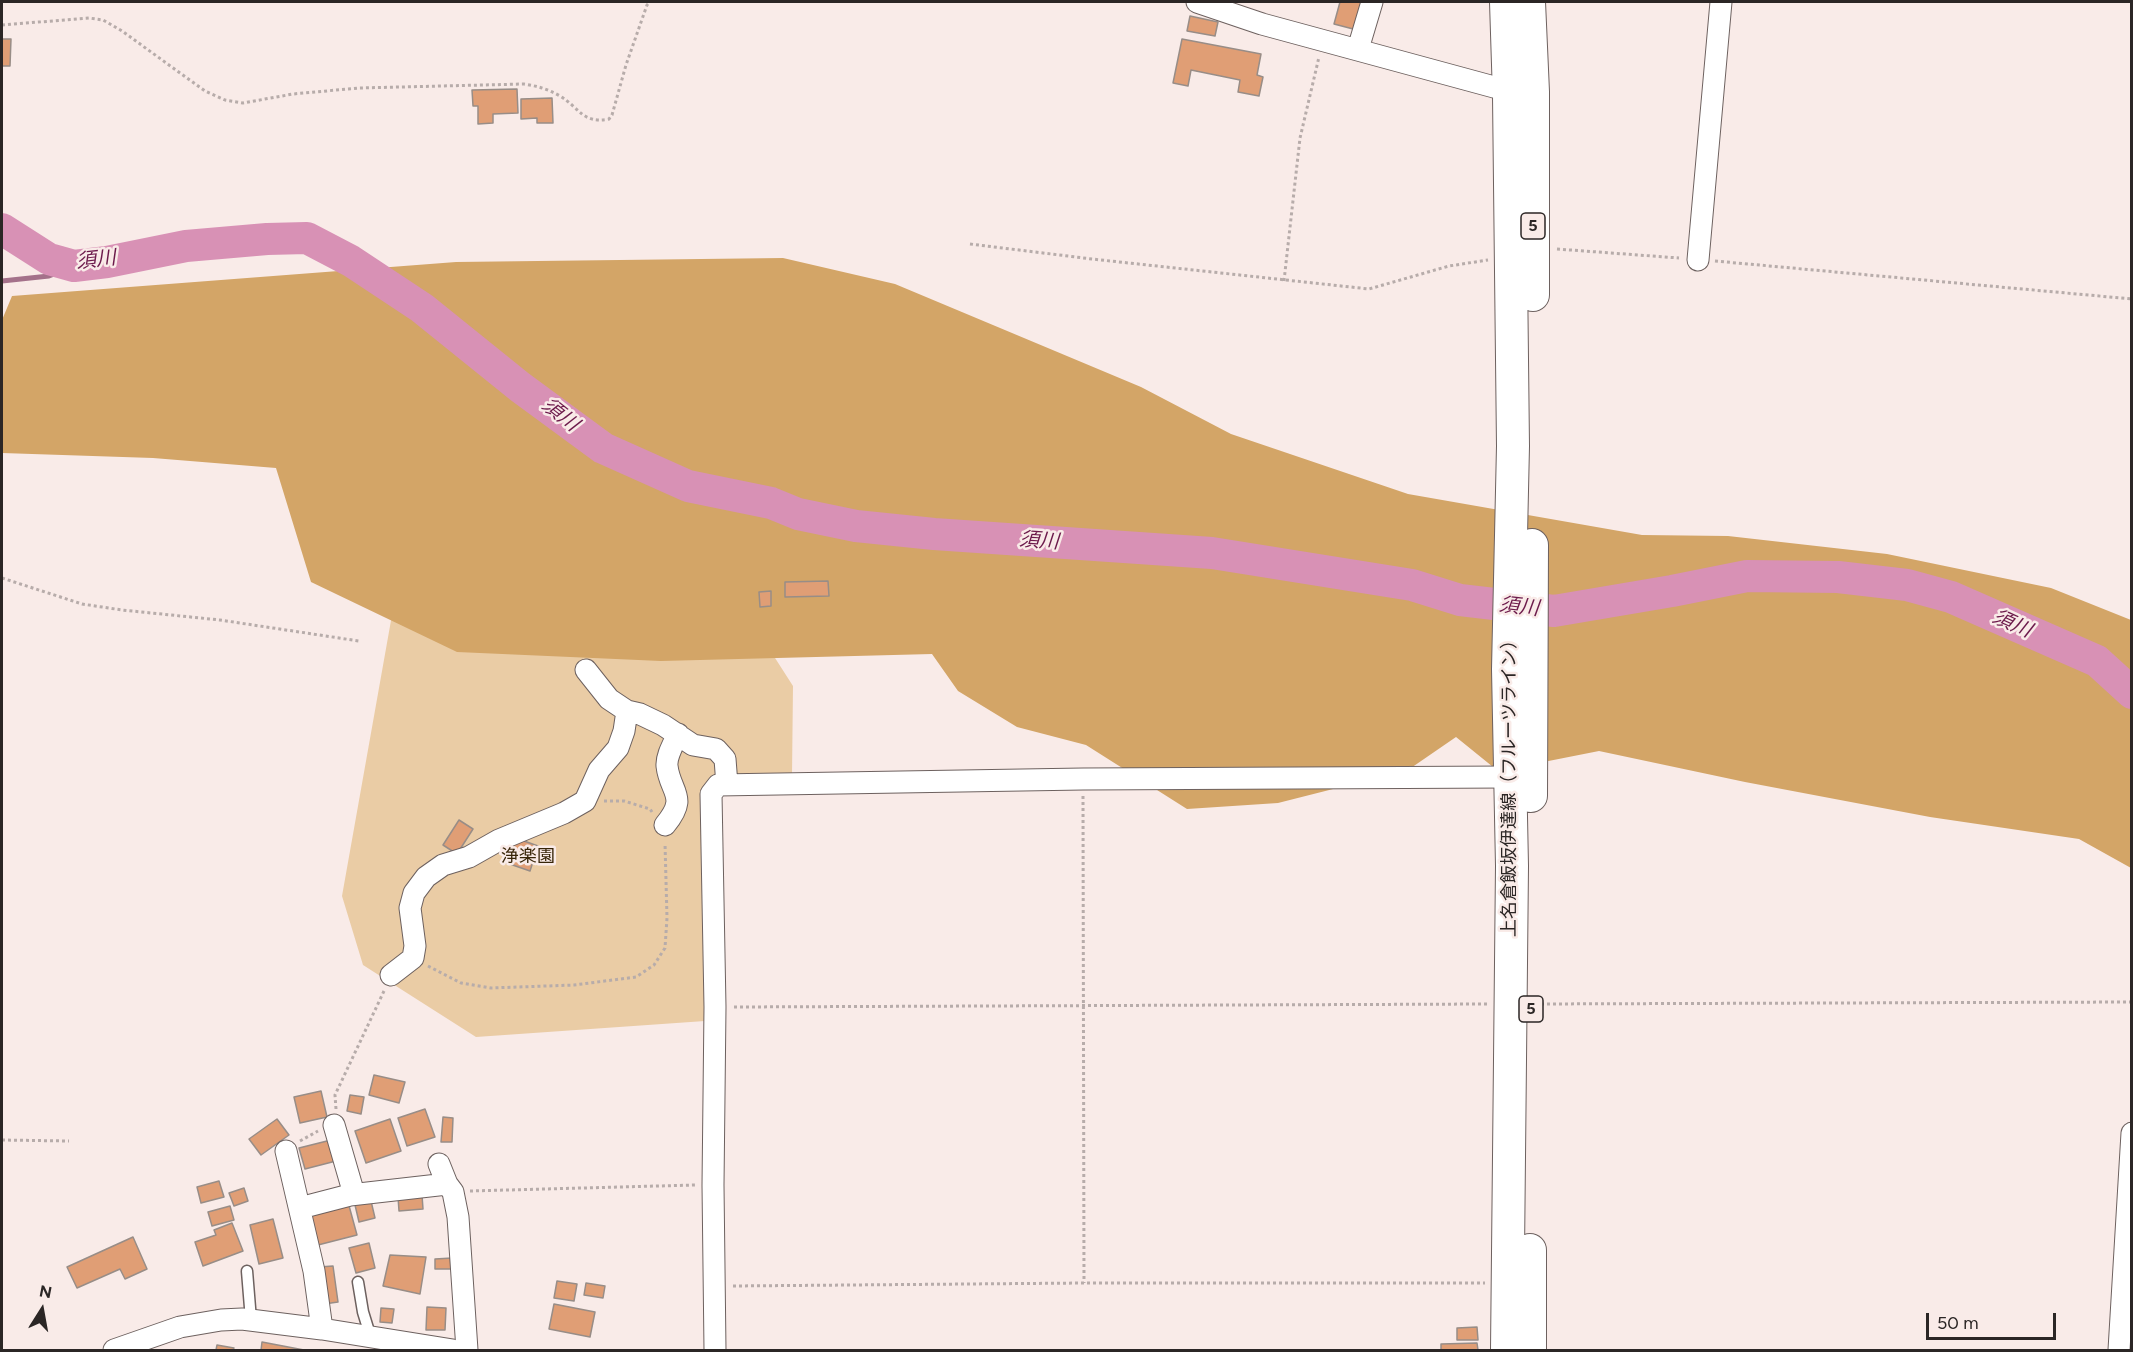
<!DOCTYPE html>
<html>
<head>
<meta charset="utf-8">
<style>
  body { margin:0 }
  #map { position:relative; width:2133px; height:1352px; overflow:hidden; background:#f9ebe8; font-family:Figtree,sans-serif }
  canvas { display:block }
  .frame { position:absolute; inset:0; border:3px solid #2b2625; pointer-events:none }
  .north { position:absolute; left:12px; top:1280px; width:60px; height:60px; -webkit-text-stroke:4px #f9ebe8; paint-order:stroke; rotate:11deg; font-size:16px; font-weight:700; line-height:24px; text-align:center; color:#2b2625 }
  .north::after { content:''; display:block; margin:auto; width:21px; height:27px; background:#2b2625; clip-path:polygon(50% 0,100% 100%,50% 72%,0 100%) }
  .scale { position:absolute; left:1926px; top:1313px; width:130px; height:27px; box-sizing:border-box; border:3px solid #2b2625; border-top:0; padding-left:8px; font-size:18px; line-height:21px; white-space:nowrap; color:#2b2625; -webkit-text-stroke:4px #f9ebe8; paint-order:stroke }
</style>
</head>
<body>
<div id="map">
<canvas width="2133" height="1352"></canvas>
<div class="frame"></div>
<div class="north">N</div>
<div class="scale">50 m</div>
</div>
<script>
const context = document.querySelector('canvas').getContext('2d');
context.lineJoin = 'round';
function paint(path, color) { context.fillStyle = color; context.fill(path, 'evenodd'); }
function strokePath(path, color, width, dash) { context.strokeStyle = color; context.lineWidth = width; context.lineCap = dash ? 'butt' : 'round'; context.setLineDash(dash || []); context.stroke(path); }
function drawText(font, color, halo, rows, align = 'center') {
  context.font = font + ' Figtree,"Noto Sans JP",sans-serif'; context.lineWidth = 5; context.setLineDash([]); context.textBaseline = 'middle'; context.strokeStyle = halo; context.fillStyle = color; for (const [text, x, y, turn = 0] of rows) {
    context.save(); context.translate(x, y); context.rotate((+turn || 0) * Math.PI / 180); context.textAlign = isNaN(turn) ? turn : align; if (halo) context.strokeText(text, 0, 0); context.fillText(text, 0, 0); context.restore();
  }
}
paint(new Path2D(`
  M734,594L793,686L792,775L714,776L702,802L705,1021L476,1037L363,965L342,896L395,598Z`), '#eacca5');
paint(new Path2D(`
  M783,258L895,284L1141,387L1231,434L1408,494L1642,535L1728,536L1887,554L2051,588L2131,620V868L2079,839L1930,817L1745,782L1599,751L1498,771L1456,737L1408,770L1278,803L1187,809L1086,745L1017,727L958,691L932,654L661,661L457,652L311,582L276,468L153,458L2,453V320L12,296L456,262Z`), '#d3a567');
strokePath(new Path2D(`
  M2,281L49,276L74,266`), '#a4718a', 5);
strokePath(new Path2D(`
  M2,229L49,259L74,266L107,262L186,246L267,239L307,238L351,261L422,308L520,387L603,448L688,486L771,503L798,514L856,526L934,534L1212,553L1412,585L1460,600L1554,611L1672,591L1747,576L1838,577L1907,585L1951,597L2097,661L2132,693`), '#d891b5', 32);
const building = new Path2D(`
  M1340,2H1364L1357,30L1334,24Z
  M1190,16L1218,22L1215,36L1187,31Z
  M2,39H11L10,66H2Z
  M1182,39L1261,54L1257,75L1263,77L1259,96L1238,92L1240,80L1191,70L1188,86L1173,83Z
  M517,89L518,113L493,114V123L478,124V106H473L472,90Z
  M552,98L553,123H537V118L521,119V99Z
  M828,581L829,596L785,597V582Z
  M771,591V606L760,607L759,592Z
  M459,820L473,829L457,854L443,845Z
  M513,837L538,846L530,871L504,862Z
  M374,1075L405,1082L399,1103L369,1095Z
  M321,1091L327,1117L300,1123L294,1097Z
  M350,1095L364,1097L361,1114L347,1111Z
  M425,1109L435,1137L407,1146L398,1118Z
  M443,1117L453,1118L452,1142H441Z
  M277,1119L289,1135L261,1155L249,1139Z
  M390,1119L401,1151L366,1163L355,1131Z
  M331,1140L336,1161L305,1169L299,1148Z
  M219,1181L224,1197L201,1203L197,1187Z
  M244,1188L248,1201L234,1206L229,1193Z
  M422,1195L423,1209L399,1211L398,1197Z
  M371,1201L375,1218L359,1222L355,1205Z
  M348,1202L357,1235L314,1246L305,1213Z
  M230,1206L234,1220L212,1226L208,1212Z
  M273,1219L283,1258L259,1264L250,1225Z
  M232,1223L243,1251L203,1266L195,1242L216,1235L214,1230Z
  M133,1237L147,1269L125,1279L120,1269L77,1288L67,1267Z
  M369,1243L375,1268L356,1273L349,1248Z
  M390,1255L426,1257L420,1294L383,1286Z
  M452,1258V1269H435V1259Z
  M333,1266L338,1302L324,1304L319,1267Z
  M557,1281L577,1284L574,1301L554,1298Z
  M586,1283L605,1286L603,1298L584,1295Z
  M554,1304L595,1312L590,1337L549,1329Z
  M427,1307L446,1308L445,1330H426Z
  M381,1308L394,1309L392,1323L380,1322Z
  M1477,1327L1478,1340H1457V1328Z
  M262,1342L304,1350H261Z
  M1477,1343L1478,1350H1441V1344Z
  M217,1345L234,1348L233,1350H216Z`);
paint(building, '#e09e75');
strokePath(building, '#988d87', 1.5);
const service = new Path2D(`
  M247,1271L251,1320
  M358,1282L363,1312L371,1338`);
const minor = new Path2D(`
  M1197,2L1262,24L1494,87L1520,90
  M1358,49L1372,2
  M1698,260L1721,2
  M586,670L609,699L627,711L640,714L663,725L693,745L716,749L725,759L727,785
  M665,825C689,796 670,793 667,766C666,756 674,743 678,734
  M391,975L413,958L415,946L410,908L414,893L426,877L443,865L469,857L499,840L564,813L585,801L599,770L618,748L624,731L627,711
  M334,1125L354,1194
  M286,1151L314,1271L322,1329
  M439,1164L447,1184L453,1192L458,1217L467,1350
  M300,1208L350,1195L447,1184
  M114,1350L180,1327L221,1320L242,1319L322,1329L453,1350
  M715,1350L713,1185L715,1007L711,794L718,785L1083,779L1510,777
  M2119,1350L2132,1133`);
const primary = new Path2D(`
  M1506,2L1509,96L1513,446L1508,669L1512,866L1507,1350
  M1529,2L1533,92V295
  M1531,796L1532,545
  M1530,1250V1350`);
strokePath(service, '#6d615f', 13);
strokePath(minor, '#6d615f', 23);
strokePath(primary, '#6d615f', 34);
strokePath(new Path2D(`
  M2,25L89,18L103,20L122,31L205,91L225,100L243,103L293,94L359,88L524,84C537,86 548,89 560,96C580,108 582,124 609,119L612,115L626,65L647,5L650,2
  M970,244L1092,259L1369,289L1449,266L1488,260
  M1557,249L1679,258
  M1715,261L2132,299
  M1284,281L1300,138L1319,57
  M2,578L82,604L122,610L220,620L359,641
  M1083,796L1084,1283
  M604,801H624L650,809L652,812
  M428,966L461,983L491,988L574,985L636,977L654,965L665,948L667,918L665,843
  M1535,1004L2132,1002
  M734,1007L1487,1004
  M336,1109L335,1095L384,991
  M2,1140L69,1141
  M300,1141L318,1131
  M470,1191L695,1185
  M733,1286L1084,1283H1485`), '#b7acaa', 3, [3, 3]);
strokePath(service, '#fff', 10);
strokePath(minor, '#fff', 21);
strokePath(primary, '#fff', 32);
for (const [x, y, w] of [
  [1533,226,24],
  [1531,1009,24]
]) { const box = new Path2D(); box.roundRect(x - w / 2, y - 13, w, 26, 4.5); context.fillStyle = '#f9ebe8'; context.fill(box); strokePath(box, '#2b2625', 1.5); }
drawText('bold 16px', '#2b2625', null, [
  ["5",1533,226],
  ["5",1531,1009]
]);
drawText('18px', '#2b2625', '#f9ebe8', [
  ["上名倉飯坂伊達線（フルーツライン）",1510,784,-90]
]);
drawText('18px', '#382508', '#f9ebe8', [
  ["浄楽園",528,857]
]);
drawText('italic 20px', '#6c1a4b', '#f9ebe8', [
  ["須川",96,260,-6],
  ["須川",560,415,38],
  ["須川",1039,541,4],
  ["須川",1519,607,6],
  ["須川",2012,624,24]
]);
</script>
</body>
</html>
